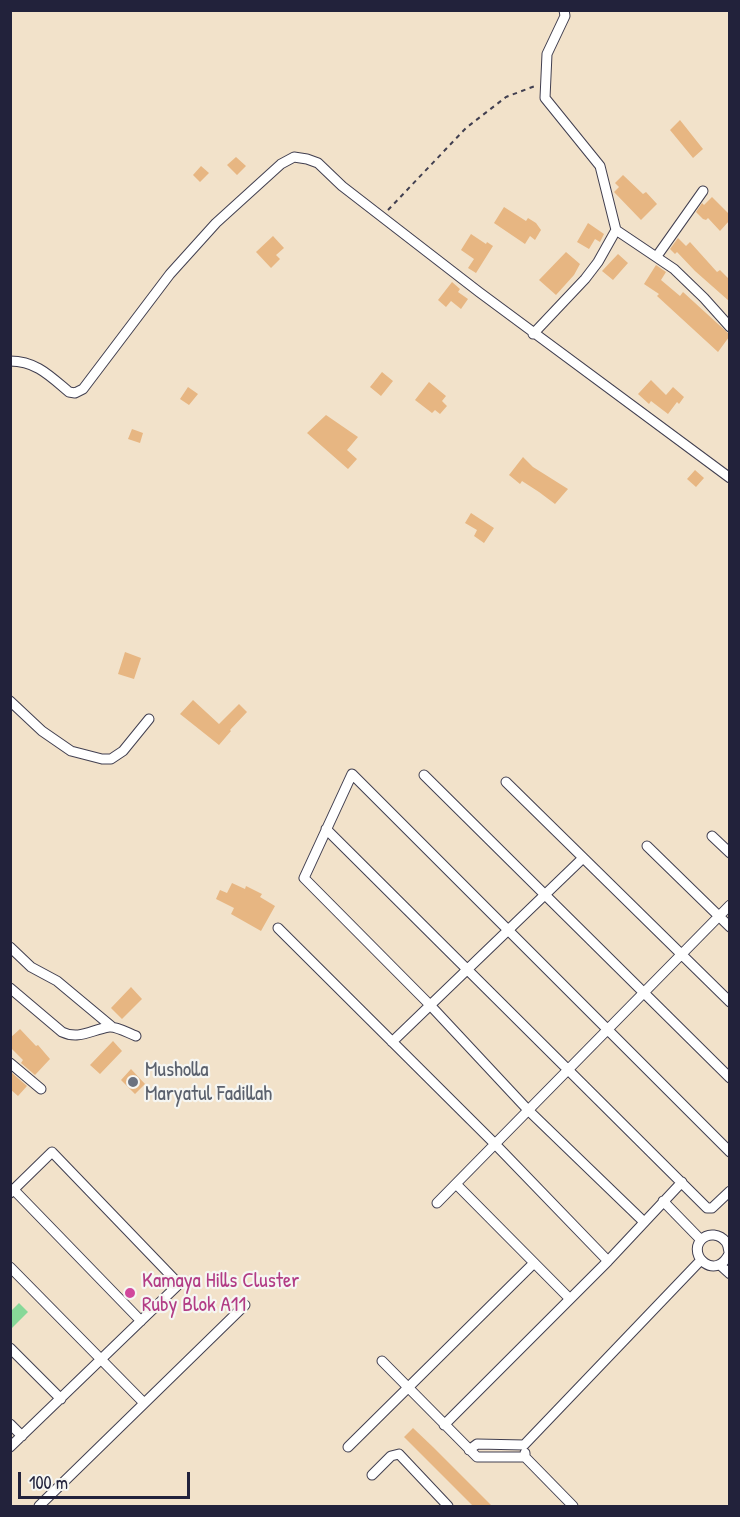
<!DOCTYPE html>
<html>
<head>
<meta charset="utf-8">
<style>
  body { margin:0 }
  #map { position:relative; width:740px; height:1517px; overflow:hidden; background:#f2e2ca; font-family:"Patrick Hand",sans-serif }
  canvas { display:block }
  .frame { position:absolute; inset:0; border:12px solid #22223b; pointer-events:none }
  .scale { position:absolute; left:18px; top:1472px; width:172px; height:27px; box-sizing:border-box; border:3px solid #22223b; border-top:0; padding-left:8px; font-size:18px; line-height:21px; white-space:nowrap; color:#22223b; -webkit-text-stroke:4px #f6f6f2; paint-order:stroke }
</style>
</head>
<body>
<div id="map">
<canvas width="740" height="1517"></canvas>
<div class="frame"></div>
<div class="scale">100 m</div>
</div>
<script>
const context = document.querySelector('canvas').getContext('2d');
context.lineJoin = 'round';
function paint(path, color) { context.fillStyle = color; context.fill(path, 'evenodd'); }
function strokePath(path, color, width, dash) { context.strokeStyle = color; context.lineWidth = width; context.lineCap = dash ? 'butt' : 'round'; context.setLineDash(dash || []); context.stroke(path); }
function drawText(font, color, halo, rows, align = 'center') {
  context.font = font + ' "Patrick Hand",sans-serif'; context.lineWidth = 4.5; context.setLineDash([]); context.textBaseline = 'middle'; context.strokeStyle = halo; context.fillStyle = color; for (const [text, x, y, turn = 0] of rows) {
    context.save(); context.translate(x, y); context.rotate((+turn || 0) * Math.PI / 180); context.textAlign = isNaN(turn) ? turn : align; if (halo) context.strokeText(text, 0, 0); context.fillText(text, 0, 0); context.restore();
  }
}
paint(new Path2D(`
  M19,1303L28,1312L11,1329V1311Z`), '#87d898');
paint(new Path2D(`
  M680,120L703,149L693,158L670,130Z
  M236,157L246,166L237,175L227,165Z
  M201,166L209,173L200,182L193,175Z
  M623,175L643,194L646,192L657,204L641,220L614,192L619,187L615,183Z
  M712,197L729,214V221L720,231L708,218L706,220L703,219L696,212L702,203L704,205Z
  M504,207L526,221L528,218L536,223L541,230L535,240L530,236L525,244L494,223Z
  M588,223L604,234L600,242L595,239L589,249L577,242Z
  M471,234L486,244L487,242L493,246L476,273L468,268L474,259L461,250Z
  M273,236L284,248L276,255L280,259L271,268L256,252Z
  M678,238L686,246L690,242L717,272L720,270L729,279V301L695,271L677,252L675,254L670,249Z
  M566,252L580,264L574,275L556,295L539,280Z
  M618,254L628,263L613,280L602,271Z
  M656,265L666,272L661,280L680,296L683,292L729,334V337L718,352L657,296L659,294L644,284Z
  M452,282L460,289L458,292L468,299L461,309L451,301L446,307L438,300Z
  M382,372L393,381L381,396L370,387Z
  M651,380L666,395L673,387L684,397L679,404L677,402L668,414L651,401L649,404L638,394Z
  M429,382L446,396L442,401L447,406L440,414L435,410L432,413L415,400Z
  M188,387L198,394L189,405L180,399Z
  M326,415L358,437L347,450L357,459L348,469L307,433Z
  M132,429L143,433L140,443L128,439Z
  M523,457L533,467L568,489L555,504L539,492L522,481L520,484L509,475Z
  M695,470L704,478L696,487L687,479Z
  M471,513L494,528L484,543L474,536L477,530L465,523Z
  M125,652L141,658L134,679L118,674Z
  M193,700L219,724L239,704L247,712L230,730L231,731L219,745L180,714Z
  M232,883L245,889L246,886L262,894L260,897L275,906L261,931L231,914L234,908L216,899L220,890L227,893Z
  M131,987L142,999L122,1019L111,1008Z
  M20,1029L36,1046L38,1045L50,1059L35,1075L21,1063L23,1060L10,1047V1038Z
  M113,1041L122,1051L100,1074L90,1065Z
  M131,1069L145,1084L135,1094L121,1080Z
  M12,1073L27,1086L18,1096L10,1089Z
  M413,1428L433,1447L492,1506H473L404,1437Z`), '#e7b682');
const minor = new Path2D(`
  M564,10L565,16L547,54L545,98L600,166L616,230L674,269L704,298L730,327
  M657,256L703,191
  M533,334L585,279L598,262L616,230
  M10,361C36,361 50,376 69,392L75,393L83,389L170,274L216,223L281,164L294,157L307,159L318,163L342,186L479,292L730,478
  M10,701L42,731L71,751L102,759H111L123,751L149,719
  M424,775L730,1078
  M506,782L730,1002
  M326,829L707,1208H712L730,1191
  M712,836L730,853
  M647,846L730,927
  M278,928L495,1144L608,1261L682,1182
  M10,947L31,967L57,981L111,1026
  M10,988L62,1032C79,1040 91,1030 109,1027C116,1026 128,1033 136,1036
  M392,1042L583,858
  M10,1063L41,1089
  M456,1184L570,1299
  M14,1190L141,1321
  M10,1193L52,1152L179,1284L10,1447
  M663,1201L701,1240
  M437,1203L730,905
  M643,1221L528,1110L430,1005L304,878L352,774L730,1152
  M729,1254C716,1281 687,1256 701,1240C708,1232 720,1234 726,1242C729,1246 728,1251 730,1255
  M720,1265L730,1274
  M10,1267L144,1403
  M10,1348L61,1399
  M382,1361L477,1457H525
  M10,1424L22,1436
  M444,1425L608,1261
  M348,1447L534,1263
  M469,1450L477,1444L524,1445L701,1260
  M525,1453V1457L573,1506
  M372,1475L391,1456L399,1454L448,1506
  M39,1506L245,1305`);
strokePath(minor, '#413f50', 11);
strokePath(new Path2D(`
  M388,210L466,128L506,97L535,86`), '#413f50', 2, [4.5, 4.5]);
strokePath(minor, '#fff', 9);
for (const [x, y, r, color] of [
  [133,1082,6,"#6b7280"],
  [130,1293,6,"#d1479c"]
]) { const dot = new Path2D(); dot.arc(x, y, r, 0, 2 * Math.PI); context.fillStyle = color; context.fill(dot); strokePath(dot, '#f6f6f2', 2); }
drawText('21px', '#5b616d', '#f6f6f2', [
  ["Musholla",145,1070],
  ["Maryatul Fadillah",145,1094]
], 'left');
drawText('21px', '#b23c85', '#f6f6f2', [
  ["Kamaya Hills Cluster",142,1281],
  ["Ruby Blok A11",142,1305]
], 'left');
</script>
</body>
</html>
